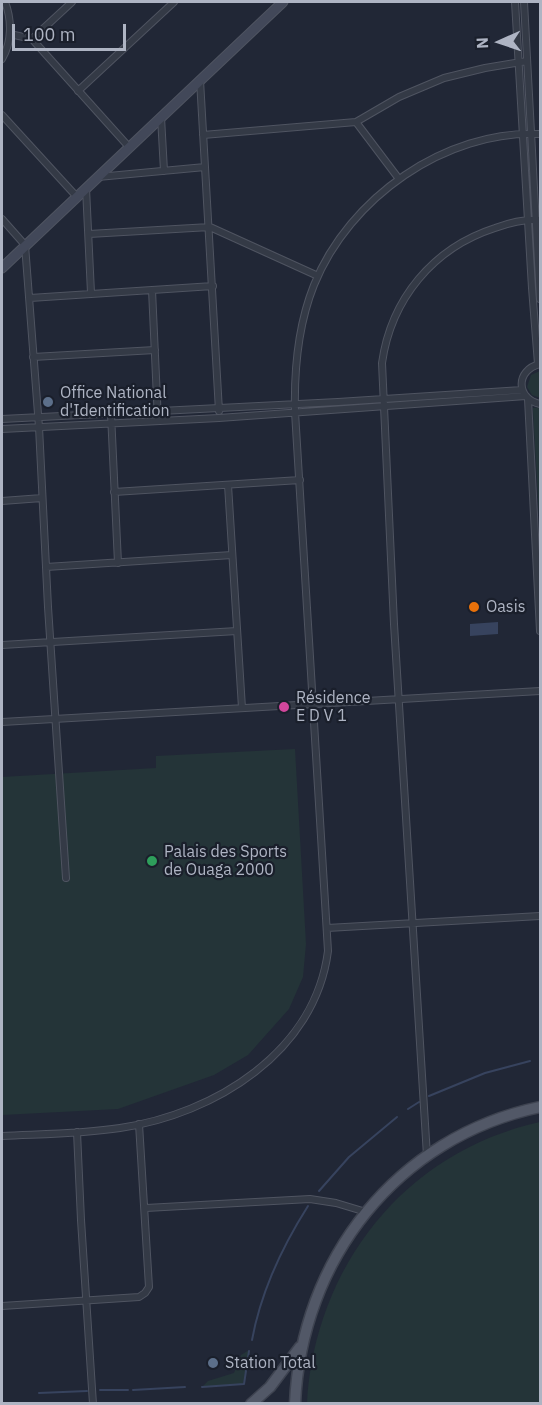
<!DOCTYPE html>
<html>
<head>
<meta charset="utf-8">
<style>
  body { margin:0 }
  #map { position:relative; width:542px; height:1405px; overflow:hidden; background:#212736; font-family:"IBM Plex Sans",sans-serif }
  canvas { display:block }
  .frame { position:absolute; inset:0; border:3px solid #aeb4c3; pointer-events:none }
  .north { position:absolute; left:470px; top:12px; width:60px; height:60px; -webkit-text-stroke:4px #1a1f2b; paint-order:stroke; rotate:267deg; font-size:16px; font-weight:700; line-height:24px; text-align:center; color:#aeb4c3 }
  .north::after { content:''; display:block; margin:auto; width:21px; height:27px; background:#aeb4c3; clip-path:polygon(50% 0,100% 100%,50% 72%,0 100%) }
  .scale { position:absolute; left:12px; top:24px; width:114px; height:27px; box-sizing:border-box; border:3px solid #aeb4c3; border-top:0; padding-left:8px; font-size:18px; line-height:21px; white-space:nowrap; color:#aeb4c3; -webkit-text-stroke:4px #1a1f2b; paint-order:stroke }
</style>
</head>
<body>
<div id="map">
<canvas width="542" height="1405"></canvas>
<div class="frame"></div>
<div class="north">N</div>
<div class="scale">100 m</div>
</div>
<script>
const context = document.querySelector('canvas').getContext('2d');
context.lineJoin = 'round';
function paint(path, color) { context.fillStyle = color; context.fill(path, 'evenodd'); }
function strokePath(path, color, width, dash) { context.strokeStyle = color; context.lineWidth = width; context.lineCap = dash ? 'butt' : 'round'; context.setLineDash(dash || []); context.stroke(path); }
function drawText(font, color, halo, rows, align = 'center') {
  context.font = font + ' "IBM Plex Sans",sans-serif'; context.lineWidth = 4.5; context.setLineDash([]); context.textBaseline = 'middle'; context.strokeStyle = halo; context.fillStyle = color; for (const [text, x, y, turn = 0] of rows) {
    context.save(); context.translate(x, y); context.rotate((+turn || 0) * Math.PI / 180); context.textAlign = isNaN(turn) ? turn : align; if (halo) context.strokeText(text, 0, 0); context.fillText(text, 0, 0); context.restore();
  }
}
paint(new Path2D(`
  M540,371V398L532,395L527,387L531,375Z
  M540,407V534L533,411V408Z
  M295,749L306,944L303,977L289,1009L248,1055L214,1075L118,1109L2,1115V777L156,768V756Z
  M540,1122V1403H307C315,1267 404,1152 540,1122Z
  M249,1350L243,1384L202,1387L208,1381L234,1373L241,1355Z`), '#243438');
paint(new Path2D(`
  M498,622V634L470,636V624Z`), '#37435e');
strokePath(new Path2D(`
  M429,1096L485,1073L530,1061
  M408,1109L419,1102
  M319,1191L349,1157L397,1117
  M252,1340C261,1291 282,1247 308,1206
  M202,1387L244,1384L249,1351
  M100,1390H128
  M133,1390L185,1387
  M39,1393L87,1391`), '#37435e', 2);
const minor = new Path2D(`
  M515,2L532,288L538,364
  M524,2L540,299
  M10,34L32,39L129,147
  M32,39L72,2
  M2,59C12,42 12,20 5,2
  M200,80L219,411
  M78,91L174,2
  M2,115L77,197
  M161,117L164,171
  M356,122L399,179
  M203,135L356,122L399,97L444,78L485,68L527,61
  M98,177L205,167
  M86,188L91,293
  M2,219L25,245L39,427L48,607L66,878
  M89,234L210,227L318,276
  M152,290L158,421
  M30,298L213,286
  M33,357L155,350
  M540,364C515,370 516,399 540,404
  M528,399L540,631
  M111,414L118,563
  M2,419L338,402L522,390
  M2,429L219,418L526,396
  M228,485L242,708
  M114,492L300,480
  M2,501L42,498
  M46,567L232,555
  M2,645L237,631
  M2,722L540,691
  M327,928L540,916
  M77,1132L81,1220L93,1404
  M2,1136C41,1134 81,1134 120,1128C215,1114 315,1052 328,951L295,412C294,369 298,325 314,285C349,198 445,130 540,134
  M427,1156L394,624L382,363C391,299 433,248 495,228C509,223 525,219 540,220
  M146,1208L310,1199L336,1203L366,1212
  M2,1306L139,1297L145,1293L149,1287L139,1124`);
const secondary = new Path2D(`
  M2,268L283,2`);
const primary = new Path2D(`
  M251,1404L270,1387L300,1347
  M295,1404C301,1259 397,1137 540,1107`);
strokePath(minor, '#4f5461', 8);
strokePath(secondary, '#4f5461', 11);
strokePath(primary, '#3e4350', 13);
strokePath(minor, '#343a46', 6);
strokePath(secondary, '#424859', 9);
strokePath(primary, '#525867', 10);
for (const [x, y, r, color] of [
  [48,402,6,"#5c6f8a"],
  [474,607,6,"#e8710a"],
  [284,707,6,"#d1479c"],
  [152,861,6,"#2e9e5b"],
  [213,1363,6,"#5c6f8a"]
]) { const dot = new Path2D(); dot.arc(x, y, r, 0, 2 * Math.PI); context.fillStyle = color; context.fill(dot); strokePath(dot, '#1a1f2b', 2); }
drawText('16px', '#aeb4c3', '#1a1f2b', [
  ["Office National",60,393],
  ["d'Identification",60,411],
  ["Oasis",486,607],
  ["Résidence",296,698],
  ["E D V 1",296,716],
  ["Palais des Sports",164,852],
  ["de Ouaga 2000",164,870],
  ["Station Total",225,1363]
], 'left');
</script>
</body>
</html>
